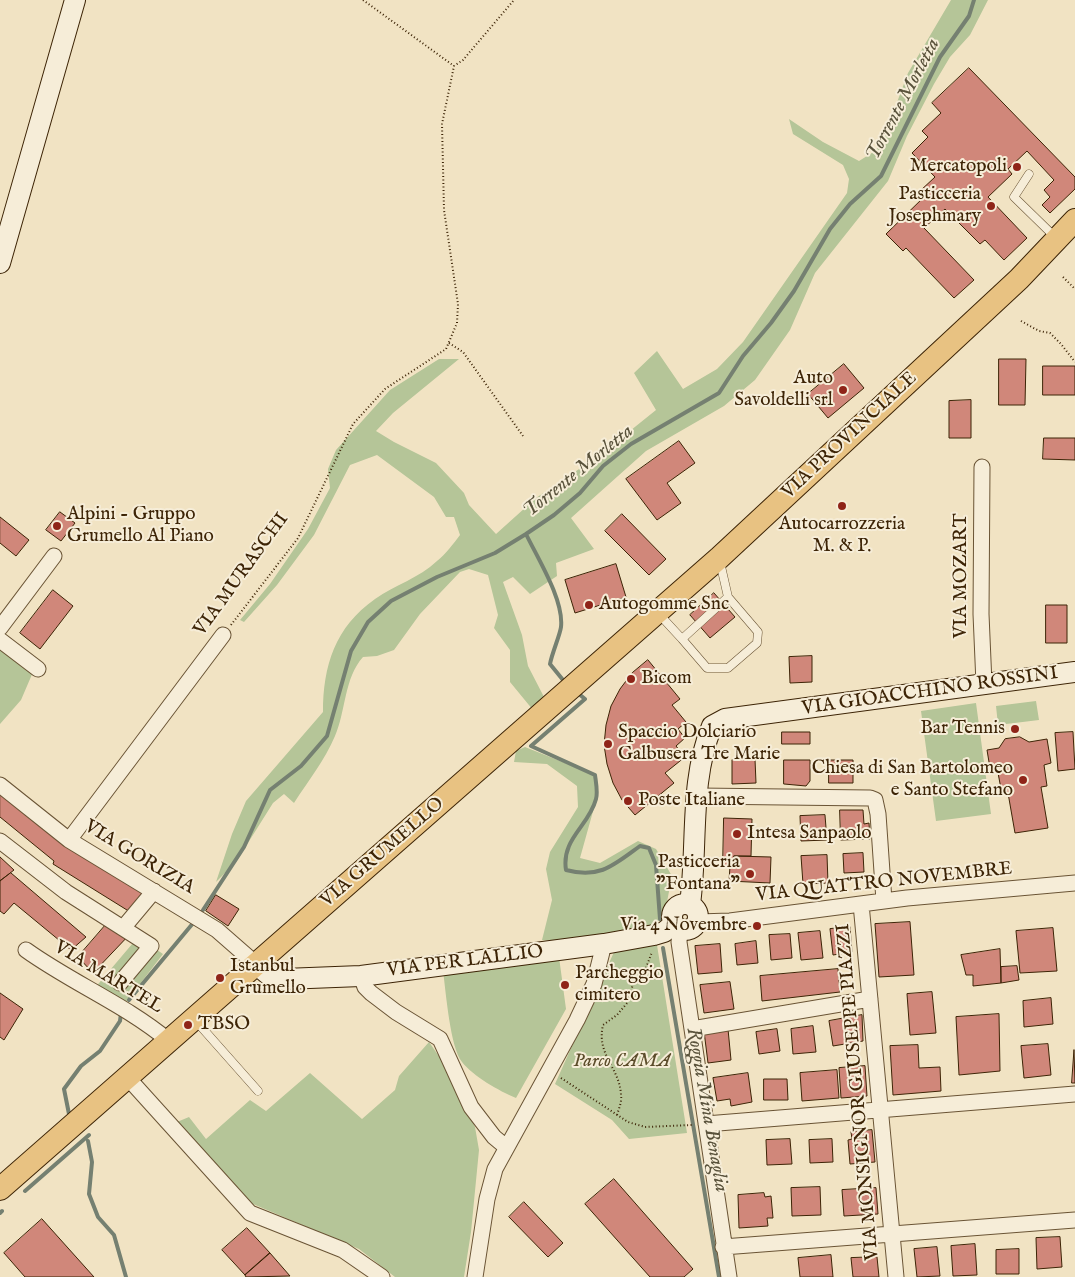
<!DOCTYPE html>
<html>
<head>
<meta charset="utf-8">
<style>
  body { margin:0 }
  canvas { display:block; background:#f1e3c3 }
</style>
</head>
<body>
<canvas width="1075" height="1277"></canvas>
<script>
const context = document.querySelector('canvas').getContext('2d');
context.lineJoin = 'round';
function paint(path, color) { context.fillStyle = color; context.fill(path, 'evenodd'); }
function strokePath(path, color, width, dash) { context.strokeStyle = color; context.lineWidth = width; context.lineCap = dash ? 'butt' : 'round'; context.setLineDash(dash || []); context.stroke(path); }
function drawText(font, color, halo, rows, align = 'center') {
  context.font = font + ' "IM FELL English",serif'; context.lineWidth = 4; context.setLineDash([]); context.textBaseline = 'middle'; context.strokeStyle = halo; context.fillStyle = color; for (const [text, x, y, turn = 0] of rows) {
    context.save(); context.translate(x, y); context.rotate((+turn || 0) * Math.PI / 180); context.textAlign = isNaN(turn) ? turn : align; if (halo) context.strokeText(text, 0, 0); context.fillText(text, 0, 0); context.restore();
  }
}
paint(new Path2D(`
  M951,0H988L970,35L950,57L934,84L907,136L888,181L815,273L790,330L755,380L724,406L646,451L571,518L594,549L556,563L557,576L530,594L513,577L503,582L522,635L528,666L544,697L533,710L510,682V650L494,628L498,615L488,575L469,569L460,572L420,614L394,650L377,656L363,657C344,678 346,711 335,736C325,760 308,781 294,803L284,794L273,803L236,862L216,882L232,834L246,801L323,712C323,666 335,627 375,599C395,585 419,578 437,561C446,554 453,544 460,535L454,517H446L434,497L377,455L350,465L314,535L277,585L244,622L240,620L270,584L308,529L330,488L328,469L336,450L390,390L439,359H459L393,413L376,431L394,442L436,463L464,493L469,505L496,534L536,498L600,455L656,410L634,373L657,351L683,389L717,369L743,342L847,193L849,179L843,165L793,134L789,119L823,142L859,161L875,151L884,137L908,73Z
  M0,638L36,665L21,700L0,724Z
  M1036,701L1039,720L998,725L996,706Z
  M976,703L991,814L936,821L921,711Z
  M525,747L595,775L597,797L580,858L600,863L638,841L656,849L672,876L666,907L653,930L561,942L542,940L552,900L546,869L550,852L578,807L577,786L547,764L514,762L516,751Z
  M138,937L163,954L123,1006L94,989Z
  M657,945L687,1133L629,1139L612,1120L555,1084L614,952Z
  M559,957L566,1009L516,1098C499,1091 473,1076 462,1062C450,1047 446,992 443,971Z
  M429,1042L452,1075L475,1127L479,1150L471,1232L464,1277H395L359,1249L253,1204L177,1122L189,1117L206,1139L250,1100L266,1111L310,1073L362,1119L395,1090L399,1076Z`), '#b5c598');
strokePath(new Path2D(`
  M526,534C538,559 564,600 561,627C560,635 552,653 550,664L563,680
  M579,694L585,699L531,746L595,775C596,783 598,792 596,799C589,826 561,839 566,870C600,879 614,865 640,846L649,848L656,865L660,919
  M203,910L244,847L270,790L301,766L327,736L351,651L368,622L391,601L437,577L495,553L526,534L554,515L580,493L603,466L631,444L719,393L743,356L771,323L794,291L830,229L850,204L881,176L940,57L969,16L974,0
  M663,948L719,1277
  M129,1000L194,922
  M69,1114L64,1089L81,1066L100,1051L120,1021L121,1013
  M88,1141L92,1162L89,1194L98,1217L114,1235L126,1277
  M25,1191L89,1135
  M0,1213L2,1211`), '#758071', 4);
const building = new Path2D(`
  M969,68L1075,177V189L1050,213L1042,205L1050,197L1044,190L1054,180L1027,151L1008,169L1012,174L988,197L1027,238L1004,260L985,240L980,244L945,209L924,228L974,280L954,298L906,248L903,251L886,234L925,196L920,191L935,177L912,153L928,137L922,131L941,113L932,103Z
  M999,359H1026L1025,405H999Z
  M844,364L864,388L828,418L808,394Z
  M1043,366H1075V395H1043Z
  M971,400V438H949V401Z
  M1044,438H1075V460L1043,459Z
  M679,441L695,463L667,483L681,503L657,520L626,479Z
  M60,512L75,523L61,541L46,530Z
  M622,514L666,559L649,575L605,531Z
  M0,517L29,540L16,556L0,543Z
  M616,564L626,597L575,613L565,580Z
  M53,590L73,606L40,649L20,633Z
  M714,593L735,617L710,638L690,615Z
  M1046,605H1067V643H1046Z
  M812,656V682L790,683L789,657Z
  M648,660L680,699L672,705L686,722L678,729L685,738L676,746L685,757L665,773L674,783L635,815L622,800L613,783L607,764L604,745L606,725L611,706L620,689L632,673Z
  M782,732H810V744H782Z
  M1073,732L1075,769L1058,771L1055,733Z
  M1020,737L1029,742L1047,739L1051,763L1044,765L1047,786L1041,787L1048,828L1015,833L1008,793L1002,794L998,773L991,774L987,750L999,748L1005,739Z
  M755,759L756,783L732,784V760Z
  M784,760H810V781L806,786L784,784Z
  M829,760H853V783H829Z
  M0,788L151,893L135,915L53,864L54,861L0,817Z
  M840,810H863L864,824L869,823L870,839L841,840Z
  M825,815L827,840L801,841L800,816Z
  M724,818L752,819L751,856H734L733,866H723Z
  M863,853L864,872L844,873L843,854Z
  M827,855L828,883L803,884L801,856Z
  M734,856L771,857L770,883L729,881L730,866H733Z
  M0,857L14,870L0,881Z
  M11,873L86,937L71,950L14,903L4,914L0,911V881Z
  M216,895L239,909L228,926L206,911Z
  M110,920L131,933L93,973L78,957Z
  M910,922L914,975L879,977L875,924Z
  M850,927L852,952L833,955L830,929Z
  M1053,928L1057,971L1020,973L1016,931Z
  M820,931L823,958L801,960L798,933Z
  M790,934L792,958L771,960L769,935Z
  M756,941L758,963L737,965L735,944Z
  M720,944L722,972L698,974L695,946Z
  M1000,949L1001,983L973,986V975H966L961,955Z
  M1017,966L1019,980L1001,983V967Z
  M838,969L840,992L762,1001L760,976Z
  M730,982L734,1009L704,1013L700,985Z
  M932,992L936,1033L910,1035L907,994Z
  M0,993L23,1009L4,1040L0,1037Z
  M1051,998L1053,1024L1024,1027L1023,1001Z
  M999,1014L1000,1071L959,1075L956,1017Z
  M862,1015L863,1041L833,1046L829,1021Z
  M813,1026L816,1052L793,1054L791,1029Z
  M728,1029L731,1060L708,1063L704,1031Z
  M777,1029L780,1051L759,1054L756,1032Z
  M1048,1044L1051,1075L1024,1078L1021,1046Z
  M918,1045L919,1068L940,1067L941,1091L893,1095L890,1046Z
  M1074,1050L1075,1083H1072Z
  M865,1066L867,1096L841,1098L839,1068Z
  M837,1070L839,1098L802,1101L800,1073Z
  M748,1073L752,1102L731,1106L730,1099L717,1101L713,1078Z
  M764,1079H787L788,1100H764Z
  M872,1130L875,1162L850,1164L848,1140L852,1139L851,1132Z
  M790,1139L792,1164L767,1165L766,1140Z
  M832,1139L833,1162L810,1163L809,1140Z
  M614,1179L693,1269L684,1277H650L585,1204Z
  M820,1187L821,1215L792,1216L791,1188Z
  M876,1188L878,1214L844,1216L842,1190Z
  M764,1193L765,1197L771,1196L773,1218H767L768,1226L739,1228L738,1195Z
  M524,1202L563,1243L548,1257L509,1217Z
  M42,1219L94,1277H25L4,1253Z
  M247,1228L270,1253L245,1275L222,1250Z
  M1060,1237L1062,1267L1037,1269L1036,1238Z
  M975,1244L977,1275L953,1276L951,1246Z
  M937,1247L940,1276L917,1277L914,1249Z
  M1019,1249V1274H996V1250Z
  M270,1253L290,1276L246,1277L245,1275Z
  M831,1255L833,1277H800L798,1258Z
  M877,1257L879,1277H853L851,1258Z`);
paint(building, '#d0877a');
strokePath(building, '#3d2406', 1);
const lane = new Path2D(`
  M1029,174L1014,197L1055,237
  M658,613L682,639L728,597L720,562
  M682,639L707,668H728L757,643L758,632L728,597
  M196,1021L258,1091`);
const street = new Path2D(`
  M982,467L981,614L984,684
  M0,628L54,556
  M0,640L38,669
  M0,785L69,840L217,930L257,965
  M698,796L870,798L875,800L878,814L884,901
  M69,840L223,635
  M0,841L66,892L151,946L120,983
  M861,904L896,1277
  M698,922L730,921L907,898L1075,883
  M123,928L154,891
  M680,929L679,942L729,1277
  M26,950C72,983 126,1005 169,1041
  M361,976L365,987L371,993L396,1012L440,1039L471,1107L494,1137L506,1147
  M692,1029L870,999
  M128,1078L250,1213L343,1250L382,1277
  M706,1124L1075,1094
  M723,1247L1075,1220
  M475,1277L487,1199L495,1169L577,1020L594,984L604,944`);
const secondary = new Path2D(`
  M0,263L75,0
  M672 917a13 13 0 1 1 26 0a13 13 0 1 1-26 0Z
  M690,904C698,846 689,781 712,726L725,719L1075,672
  M257,965L269,975L284,979L361,976L604,944L654,935L664,932L674,924`);
const primary = new Path2D(`
  M0,1189L719,558L1019,279L1075,220`);
strokePath(lane, '#6a5435', 9);
strokePath(street, '#6a5435', 17);
strokePath(secondary, '#3d2406', 22);
strokePath(primary, '#3d2406', 24);
strokePath(new Path2D(`
  M363,0L454,66
  M1063,277L1075,289
  M1021,321L1039,331L1050,333L1061,344L1075,362
  M449,343L463,352L523,436
  M231,625L298,538L353,424L385,389L446,349L457,323L458,304L444,210L442,124L454,66L463,60L514,0
  M561,1078L628,1122L645,1127L692,1125
  M617,1115C619,1108 622,1102 621,1095C620,1068 596,1055 603,1025L617,1015L628,1002L633,984L646,968L652,952`), '#3d2406', 2, [1, 2.5]);
strokePath(lane, '#f6edd8', 8);
strokePath(street, '#f6edd8', 15);
strokePath(secondary, '#f6edd8', 20);
strokePath(primary, '#e8c282', 22);
for (const [x, y, r, color] of [
  [1017,167,5,"#8f2418"],
  [991,206,5,"#8f2418"],
  [843,390,5,"#8f2418"],
  [842,506,5,"#8f2418"],
  [57,526,5,"#8f2418"],
  [589,605,5,"#8f2418"],
  [631,679,5,"#8f2418"],
  [1015,729,5,"#8f2418"],
  [608,744,5,"#8f2418"],
  [1023,780,5,"#8f2418"],
  [628,801,5,"#8f2418"],
  [737,834,5,"#8f2418"],
  [750,874,5,"#8f2418"],
  [757,926,5,"#8f2418"],
  [220,978,5,"#8f2418"],
  [565,985,5,"#8f2418"],
  [188,1025,5,"#8f2418"]
]) { const dot = new Path2D(); dot.arc(x, y, r, 0, 2 * Math.PI); context.fillStyle = color; context.fill(dot); strokePath(dot, '#f6edd8', 2); }
drawText('19px', '#3d2406', '#f6edd8', [
  ["Mercatopoli",1007,167,"right"],
  ["Pasticceria",981,195,"right"],
  ["Josephmary",981,217,"right"],
  ["Auto",833,379,"right"],
  ["Savoldelli srl",833,401,"right"],
  ["Alpini - Gruppo",67,515],
  ["Grumello Al Piano",67,537],
  ["Autocarrozzeria",842,525,"center"],
  ["M. & P.",842,547,"center"],
  ["Autogomme Snc",599,605],
  ["Bicom",641,679],
  ["Bar Tennis",1005,729,"right"],
  ["Spaccio Dolciario",618,733],
  ["Galbusera Tre Marie",618,755],
  ["Chiesa di San Bartolomeo",1013,769,"right"],
  ["e Santo Stefano",1013,791,"right"],
  ["Poste Italiane",638,801],
  ["Intesa Sanpaolo",747,834],
  ["Pasticceria",740,863,"right"],
  ["\"Fontana\"",740,885,"right"],
  ["Via 4 Novembre",747,926,"right"],
  ["Istanbul",230,967],
  ["Grumello",230,989],
  ["Parcheggio",575,974],
  ["cimitero",575,996],
  ["TBSO",198,1025]
], 'left');
drawText('19px', '#3d2406', '#f6edd8', [
  ["VIA PROVINCIALE",850,436,-43],
  ["VIA MURASCHI",242,575,-54],
  ["VIA MOZART",962,576,-90],
  ["VIA GIOACCHINO ROSSINI",930,692,-8],
  ["VIA GRUMELLO",383,853,-41],
  ["VIA GORIZIA",139,858,31],
  ["VIA QUATTRO NOVEMBRE",884,883,-6],
  ["VIA PER LALLIO",465,962,-7],
  ["VIA MARTEL",108,978,31],
  ["VIA MONSIGNOR GIUSEPPE PIAZZI",859,1092,-95]
]);
drawText('italic 19px', '#5b4c2a', '#f6edd8', [
  ["Parco CAMA",622,1062]
]);
drawText('italic 20px', '#59523b', '#f6edd8', [
  ["Torrente Morletta",904,100,-62],
  ["Torrente Morletta",579,472,-39],
  ["Roggia Mina Benaglia",706,1110,80]
]);
</script>
</body>
</html>
